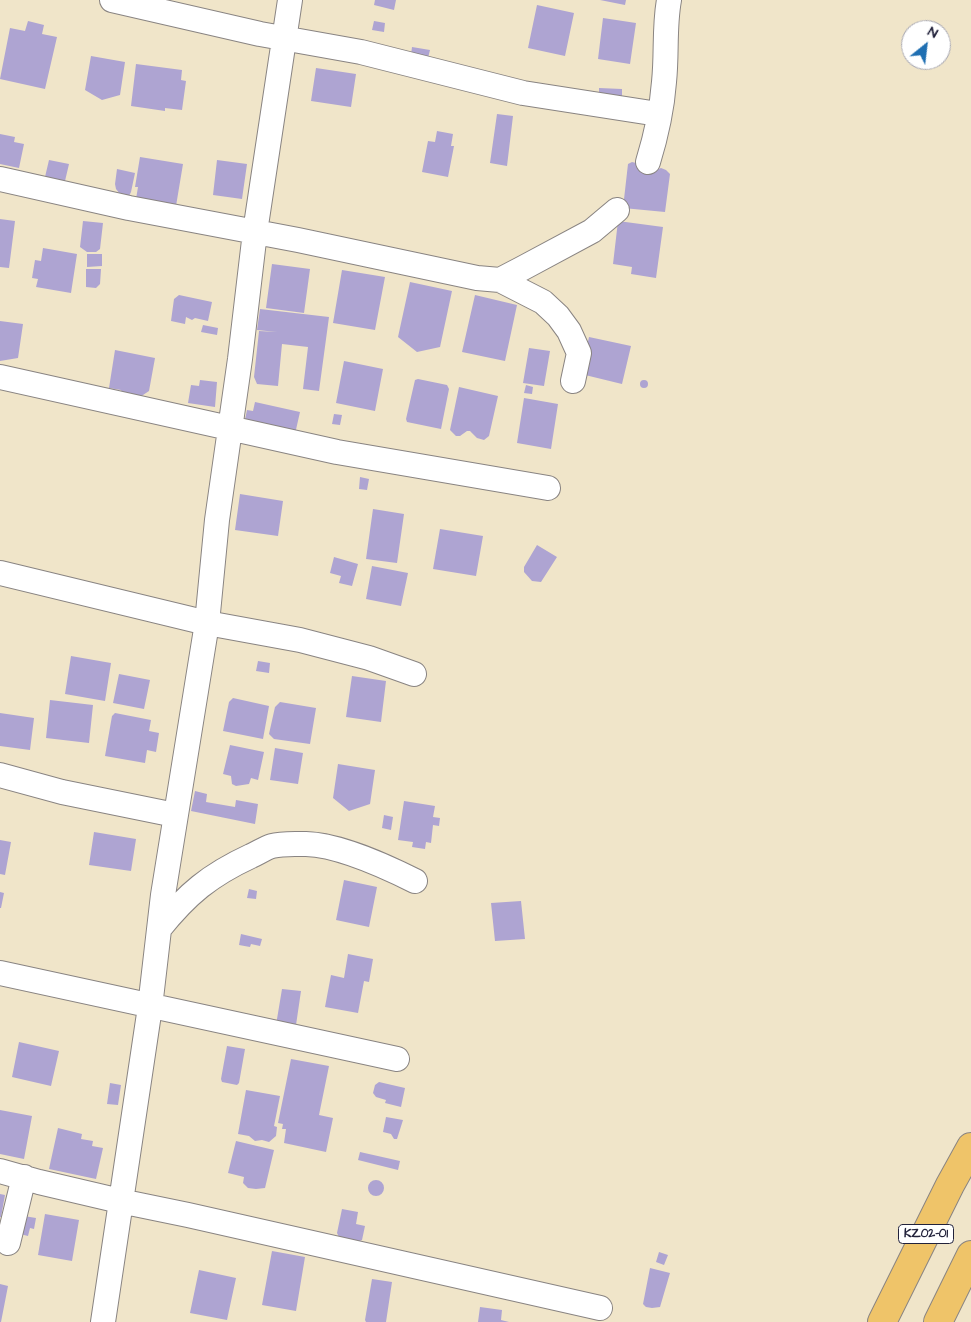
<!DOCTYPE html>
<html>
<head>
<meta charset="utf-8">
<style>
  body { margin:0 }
  #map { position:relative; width:971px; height:1322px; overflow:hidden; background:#f0e5c9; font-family:"Architects Daughter",sans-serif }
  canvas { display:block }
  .north { position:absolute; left:901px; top:20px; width:50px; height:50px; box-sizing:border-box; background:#fff; border:1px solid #a7a7b1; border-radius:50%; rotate:29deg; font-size:14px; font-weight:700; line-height:20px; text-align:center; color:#22223b }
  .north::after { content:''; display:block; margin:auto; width:18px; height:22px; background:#1f6fb2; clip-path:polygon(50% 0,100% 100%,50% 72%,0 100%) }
</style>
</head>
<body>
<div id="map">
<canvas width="971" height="1322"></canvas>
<div class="north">N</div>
</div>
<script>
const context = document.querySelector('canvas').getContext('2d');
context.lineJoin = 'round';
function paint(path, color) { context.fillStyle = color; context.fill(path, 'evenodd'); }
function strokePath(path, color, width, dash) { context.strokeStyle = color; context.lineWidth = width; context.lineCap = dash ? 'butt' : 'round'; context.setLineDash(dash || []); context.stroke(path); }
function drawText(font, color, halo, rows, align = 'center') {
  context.font = font + ' "Architects Daughter",sans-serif'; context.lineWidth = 4.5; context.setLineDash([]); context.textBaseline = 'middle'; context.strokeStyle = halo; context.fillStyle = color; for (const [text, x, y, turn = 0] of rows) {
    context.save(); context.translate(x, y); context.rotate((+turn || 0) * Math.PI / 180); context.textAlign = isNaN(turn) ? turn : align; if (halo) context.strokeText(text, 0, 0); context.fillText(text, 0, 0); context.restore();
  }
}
paint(new Path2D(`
  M375,0H396L394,10L374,5Z
  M600,0H626L625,5Z
  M537,5L574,13L565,56L528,48Z
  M603,18L636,23L630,64L598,59Z
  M28,21L44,25L42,34L57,37L45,89L0,79L10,28L25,31Z
  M374,21L385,23L384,32L372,30Z
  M412,47L430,50L428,58L411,55Z
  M91,56L125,62L120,95L102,100L85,90Z
  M136,64L182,70L181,80L186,81L182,110L165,108V111L131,106Z
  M316,68L356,74L351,107L311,101Z
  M599,88L622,89V99L599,98Z
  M497,114L513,116L507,166L490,163Z
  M437,131L453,134L451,146H454L448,177L422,172L428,141L435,142Z
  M0,134L15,137L14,142L24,144L19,168L0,164Z
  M140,157L183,164L176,206L136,199L138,187H135Z
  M49,160L69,164L65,181L45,177Z
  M217,160L247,164L242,199L213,195Z
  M632,162L640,164L642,171L654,173L656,170L661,168L666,170L670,174L665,212L623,208L628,164Z
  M117,169L135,173L131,192L129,196L120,194L116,189L115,184Z
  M0,219L15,221L9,268L0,267Z
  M83,221L103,223L100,249L96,252H87L80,247Z
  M618,221L663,227L656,278L631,274L632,267L613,264Z
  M43,248L77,254L71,293L36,287L38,279L32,278L35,260L41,261Z
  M87,254H102V266L87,267Z
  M272,264L310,269L304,313L266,308Z
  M86,269H101L100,284L96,288L86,287Z
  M342,270L385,277L375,330L333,323Z
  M410,282L452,291L440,347L417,352L398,337Z
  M179,295L212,302L208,321L195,318L192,320L186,317L185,324L171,321L174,299Z
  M475,295L517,305L505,361L462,352Z
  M260,309L329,317L319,391L303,389L308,347L282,344L278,386L257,384L254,377L259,331L277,332L257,330Z
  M0,321L23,324L18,358L0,361Z
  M203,325L218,328L217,335L201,332Z
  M589,337L631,346L622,384L581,374Z
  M529,348L550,351L544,386L523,383Z
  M115,350L155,358L149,391L137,399L123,395L121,390L109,388Z
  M344,361L383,369L375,411L336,403Z
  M418,379L447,385L449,389L441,429L407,422L406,419L415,380Z
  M200,380L217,382L215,407L188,403L191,385L199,386Z
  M640 384a4 4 0 1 1 8 0a4 4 0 1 1-8 0Z
  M526,385L533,387L532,394L524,393Z
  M459,387L498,396L489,436L484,440L477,438L470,431H467L460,436H456L450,430Z
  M524,398L558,404L551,449L517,443Z
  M255,402L300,412L295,434L244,424L247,410L253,411Z
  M334,414L342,415L340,425L332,424Z
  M360,477L369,479L367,490L359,489Z
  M240,494L283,501L278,536L235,530Z
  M373,509L404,514L397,563L366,559Z
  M440,529L483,536L476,576L433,569Z
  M537,545L557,557L541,582L532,581L524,572V567Z
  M334,557L358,564L352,586L339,583L341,576L330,573Z
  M372,566L408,573L401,606L366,599Z
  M71,656L111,663L105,701L65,694Z
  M258,661L270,663L269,673L256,671Z
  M119,674L150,680L144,709L113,703Z
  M352,676L386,681L381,722L346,717Z
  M233,698L269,706L263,739L223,731L229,702Z
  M50,700L93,705L89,743L46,738Z
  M280,702L316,708L310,744L274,739L269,734L275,707Z
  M0,713L34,718L30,750L0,746Z
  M115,713L151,720L149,731L159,733L156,752L147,750L145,763L105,756L112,716Z
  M230,745L264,752L258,780L251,778L249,784L236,786L232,784L231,776L223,774Z
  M275,748L303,753L298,784L270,780Z
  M338,764L375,770L370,804L349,811L333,798Z
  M195,791L207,794L206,802L235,807L236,800L258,804L255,824L191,811Z
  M404,801L435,806L433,817L440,818L439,826L433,825L431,843L426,842L425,849L412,847L413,842L398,840Z
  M384,815L393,817L391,830L382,828Z
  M94,832L136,839L131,871L89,865Z
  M0,840L11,842L5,875L0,874Z
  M344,880L377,887L369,927L336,920Z
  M249,889L257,891L256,899L247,898Z
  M0,892L4,893L1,908H0Z
  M521,901L525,939L495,941L491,903Z
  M241,934L262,939L260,946L251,944L250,947L239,945Z
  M348,954L373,959L369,982L364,981L358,1013L325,1007L331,975L344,978Z
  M282,989L301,991L296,1025L291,1027L276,1025Z
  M19,1042L59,1051L51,1086L12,1077Z
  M227,1046L245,1049L239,1083L237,1085L222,1082L221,1079Z
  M291,1059L329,1066L319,1115L333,1118L326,1152L284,1143L286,1129H282L283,1124L278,1123Z
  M379,1082L405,1088L401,1107L385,1103L386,1100L376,1097L373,1093L375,1085Z
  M110,1083L121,1085L118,1105L107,1104Z
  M246,1090L280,1096L274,1126L277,1127L276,1136L269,1142L262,1140L255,1141L249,1136L238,1134Z
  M0,1110L32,1116L24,1159L0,1154Z
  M386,1117L403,1120L397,1139H394L391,1134L383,1132Z
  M58,1128L82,1134L81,1139L93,1141L92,1146L103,1148L96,1179L49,1169Z
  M236,1141L274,1150L265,1188L256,1189L248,1188L243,1183L244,1177L228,1173Z
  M360,1152L400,1161L398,1170L358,1160Z
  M368 1188a8 8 0 1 1 16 0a8 8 0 1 1-16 0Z
  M0,1194L5,1195L1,1217H0Z
  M342,1209L358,1212L356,1224L365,1226L362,1240L350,1245L340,1239L337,1233Z
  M45,1214L79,1220L72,1261L38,1255Z
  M24,1216L36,1218L34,1229L30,1228L28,1236L20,1234Z
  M272,1251L305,1257L296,1311L262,1305Z
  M659,1252L668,1255L664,1265L656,1262Z
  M650,1268L670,1273L660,1307L652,1308L646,1307L643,1304Z
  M199,1270L236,1278L227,1320L190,1313Z
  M372,1279L392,1282L386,1322H366L365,1320Z
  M0,1284L8,1286L1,1322H0Z
  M480,1307L502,1310L501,1320L509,1322H478Z`), '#aea4d2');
const minor = new Path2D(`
  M112,0L260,34L361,52L523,93L658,114
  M648,162C656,136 662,109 664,82C667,54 664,27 669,0
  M0,179L129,208L298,240L477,278L500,280L523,268L592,231L617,210
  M500,280L543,302L558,316L569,331L579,353L573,381
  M0,377L337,452L548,488
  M0,573L207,623L300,640L369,658L414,674
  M0,775L62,792L175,815
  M159,929C187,894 210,875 251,856C258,853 265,848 272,846C282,843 296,844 306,844C340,845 385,866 415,881
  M0,973L397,1059
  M0,1171L39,1182L120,1201L188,1215L600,1308
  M8,1243L24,1177
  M103,1322L150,1007L163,895L207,623L217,520L240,359L255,232L290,0`);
const highway = new Path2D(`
  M882,1322L950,1185L971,1147
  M938,1322L971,1255`);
strokePath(minor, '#898482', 26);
strokePath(highway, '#898482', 30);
strokePath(minor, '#fff', 24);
strokePath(highway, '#efc469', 28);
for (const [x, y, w] of [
  [926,1234,55]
]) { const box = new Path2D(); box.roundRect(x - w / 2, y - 9.5, w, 19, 4); context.fillStyle = '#fff'; context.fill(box); strokePath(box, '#22223b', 1); }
drawText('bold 12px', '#22223b', null, [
  ["KZ02-01",926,1234]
]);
</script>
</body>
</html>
